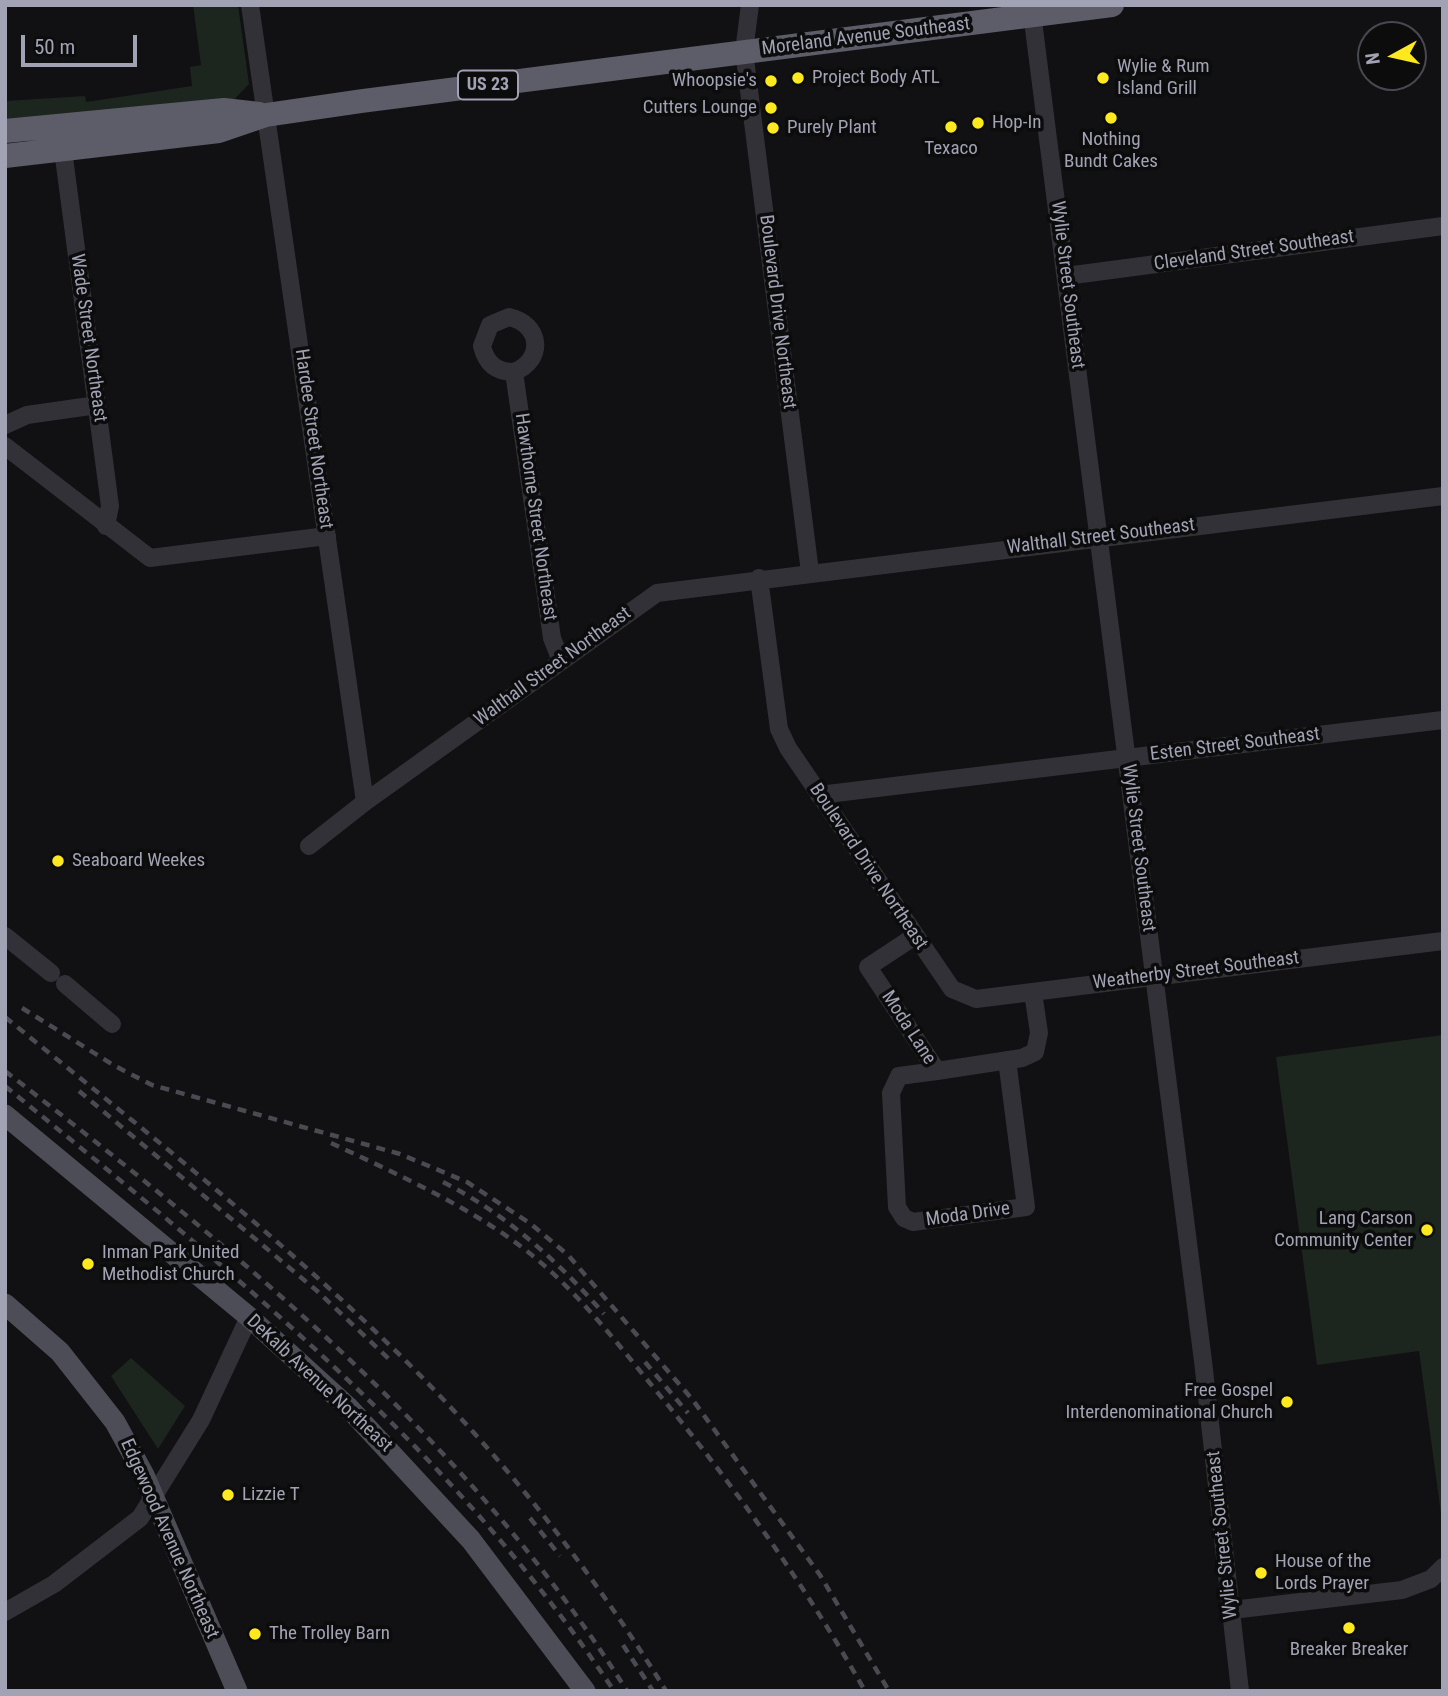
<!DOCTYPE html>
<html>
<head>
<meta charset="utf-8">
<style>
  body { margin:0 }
  #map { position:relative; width:1448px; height:1696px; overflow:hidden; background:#111012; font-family:"Roboto Condensed",sans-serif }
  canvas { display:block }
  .frame { position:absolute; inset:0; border:7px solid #a1a2b4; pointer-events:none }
  .north { position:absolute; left:1357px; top:21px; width:70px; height:70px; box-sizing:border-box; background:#0c0c0d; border:2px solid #484850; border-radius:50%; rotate:262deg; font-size:19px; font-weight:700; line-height:28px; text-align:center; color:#a1a2b4 }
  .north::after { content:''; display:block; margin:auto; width:24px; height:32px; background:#fde91e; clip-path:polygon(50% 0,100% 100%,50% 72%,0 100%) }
  .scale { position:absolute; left:21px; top:35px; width:116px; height:32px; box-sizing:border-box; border:4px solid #a1a2b4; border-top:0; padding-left:9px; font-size:21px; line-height:24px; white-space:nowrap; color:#a1a2b4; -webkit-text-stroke:5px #0c0c0d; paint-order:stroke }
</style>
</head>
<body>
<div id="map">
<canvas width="1448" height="1696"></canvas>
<div class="frame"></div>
<div class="north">N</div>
<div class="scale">50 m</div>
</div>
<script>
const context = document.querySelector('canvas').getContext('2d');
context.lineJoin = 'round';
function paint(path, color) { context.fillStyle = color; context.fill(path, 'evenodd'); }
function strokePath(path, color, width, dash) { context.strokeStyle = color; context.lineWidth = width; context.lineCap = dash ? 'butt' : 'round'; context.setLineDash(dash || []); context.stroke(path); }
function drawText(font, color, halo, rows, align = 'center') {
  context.font = font + ' "Roboto Condensed",sans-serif'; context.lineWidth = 7; context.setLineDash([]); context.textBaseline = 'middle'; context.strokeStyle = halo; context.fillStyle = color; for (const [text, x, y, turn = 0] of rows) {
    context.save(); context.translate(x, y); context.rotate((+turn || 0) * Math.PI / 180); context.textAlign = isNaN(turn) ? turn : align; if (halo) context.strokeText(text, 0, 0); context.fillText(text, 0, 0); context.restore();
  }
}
paint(new Path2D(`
  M193,5H238L249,84L232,102L5,122V101L85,96L86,102L192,86L190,67L201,65Z
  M1443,1035V1529L1419,1351L1317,1365L1276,1057Z
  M131,1358L185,1406L158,1449L111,1376Z`), '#1d251f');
strokePath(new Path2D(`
  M250,5L365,802
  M750,5L744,51L810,572
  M1031,5L1203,1361L1240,1691
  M63,150L110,506L106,526
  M1066,276L1443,226
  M514,372C545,360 541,324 509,317L490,325L482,346C486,363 496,372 514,372L552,638L561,661
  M5,425L27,415L97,405
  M5,446L150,558L327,536
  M759,578L779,729L788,748L952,989L976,999L1443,941
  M819,795L1443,720
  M309,846L365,802L657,593L1443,496
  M5,936L51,973
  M915,936L868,967L937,1071L1022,1058L1035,1052L1039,1033L1033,992
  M65,984L112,1024
  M937,1071L899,1076L891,1093L897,1207L904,1218L913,1222L1026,1207L1007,1060
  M1232,1610L1402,1590L1431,1579L1443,1567
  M5,1612L54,1584L140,1518L201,1420L249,1317`), '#323137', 18);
strokePath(new Path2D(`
  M5,1115L249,1317L348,1407L471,1540L585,1691
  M5,1304L60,1352L115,1422L144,1475L237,1691`), '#4d4d57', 21);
strokePath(new Path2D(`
  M5,131L224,110L259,114
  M5,156L219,131L266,115L362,101L1112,5`), '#5d5d69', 24);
strokePath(new Path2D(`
  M22,1008L115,1066L152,1085L400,1154L467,1182L531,1224L568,1255L692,1399L820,1575L889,1691
  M5,1017C131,1120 259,1220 377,1333C487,1437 587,1562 666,1691
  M5,1071C236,1250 470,1440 627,1691
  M5,1086C228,1268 453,1448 614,1691
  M79,1091L316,1290L391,1361
  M331,1143C399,1175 482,1212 539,1261C580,1296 615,1340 649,1382C729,1479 803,1581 865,1691
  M443,1182C506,1214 558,1261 604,1314
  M645,1362L688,1413
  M530,1518L560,1556
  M623,1645L653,1691`), '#4a4a52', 4.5, [9, 7]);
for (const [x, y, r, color] of [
  [798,78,7,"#fde91e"],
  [1103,78,7,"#fde91e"],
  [771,81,7,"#fde91e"],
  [771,108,7,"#fde91e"],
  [1111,118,7,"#fde91e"],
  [978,123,7,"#fde91e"],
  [951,127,7,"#fde91e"],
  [773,128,7,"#fde91e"],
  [58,861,7,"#fde91e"],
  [1427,1230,7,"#fde91e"],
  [88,1264,7,"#fde91e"],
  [1287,1402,7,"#fde91e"],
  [228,1495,7,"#fde91e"],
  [1261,1573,7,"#fde91e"],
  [1349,1628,7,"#fde91e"],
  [255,1634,7,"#fde91e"]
]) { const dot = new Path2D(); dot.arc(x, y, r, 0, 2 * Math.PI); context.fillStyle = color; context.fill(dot); strokePath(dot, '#0c0c0d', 2.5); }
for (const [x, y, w] of [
  [488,85,60]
]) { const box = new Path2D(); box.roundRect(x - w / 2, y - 14.5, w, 29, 5); context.fillStyle = '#0c0c0d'; context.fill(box); strokePath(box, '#a1a2b4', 2); }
drawText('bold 18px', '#a1a2b4', null, [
  ["US 23",488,85]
]);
drawText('19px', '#a1a2b4', '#0c0c0d', [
  ["Moreland Avenue Southeast",866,37,-7],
  ["Cleveland Street Southeast",1254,251,-8],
  ["Wylie Street Southeast",1067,285,83],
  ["Boulevard Drive Northeast",777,312,83],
  ["Wade Street Northeast",88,338,82],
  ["Hardee Street Northeast",313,439,82],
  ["Hawthorne Street Northeast",535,517,82],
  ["Walthall Street Southeast",1101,537,-7],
  ["Walthall Street Northeast",553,667,-36],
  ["Esten Street Southeast",1235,745,-7],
  ["Wylie Street Southeast",1138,848,83],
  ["Boulevard Drive Northeast",868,867,56],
  ["Weatherby Street Southeast",1196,971,-7],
  ["Moda Lane",908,1028,57],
  ["Moda Drive",968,1215,-8],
  ["DeKalb Avenue Northeast",319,1384,43],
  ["Wylie Street Southeast",1223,1535,-96],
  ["Edgewood Avenue Northeast",169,1539,66]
]);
drawText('19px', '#a1a2b4', '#0c0c0d', [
  ["Wylie & Rum",1117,67],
  ["Island Grill",1117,89],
  ["Project Body ATL",812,78],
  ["Whoopsie's",757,81,"right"],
  ["Cutters Lounge",757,108,"right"],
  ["Hop-In",992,123],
  ["Purely Plant",787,128],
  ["Nothing",1111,140,"center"],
  ["Bundt Cakes",1111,162,"center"],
  ["Texaco",951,149,"center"],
  ["Seaboard Weekes",72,861],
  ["Lang Carson",1413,1219,"right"],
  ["Community Center",1413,1241,"right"],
  ["Inman Park United",102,1253],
  ["Methodist Church",102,1275],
  ["Free Gospel",1273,1391,"right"],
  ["Interdenominational Church",1273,1413,"right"],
  ["Lizzie T",242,1495],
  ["House of the",1275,1562],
  ["Lords Prayer",1275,1584],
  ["The Trolley Barn",269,1634],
  ["Breaker Breaker",1349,1650,"center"]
], 'left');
</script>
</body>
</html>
